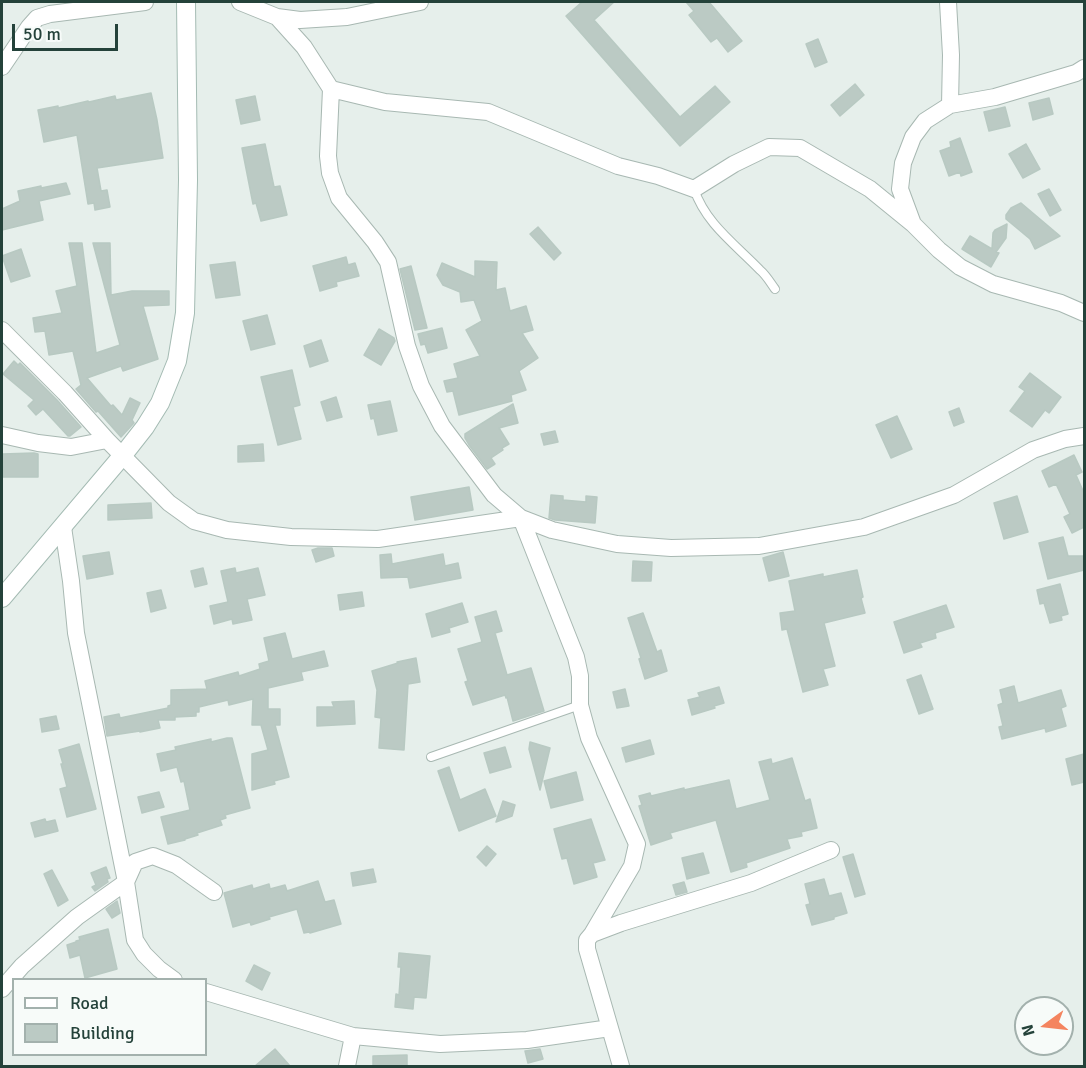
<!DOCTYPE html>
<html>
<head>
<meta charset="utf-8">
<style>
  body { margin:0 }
  #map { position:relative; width:1086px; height:1068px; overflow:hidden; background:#e6efeb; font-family:Signika,sans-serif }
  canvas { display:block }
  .frame { position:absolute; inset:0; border:3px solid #24423a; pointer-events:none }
  .legend { position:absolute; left:12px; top:978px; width:195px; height:78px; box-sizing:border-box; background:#f7fbf9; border:2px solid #a3b1ad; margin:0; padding:8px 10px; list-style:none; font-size:18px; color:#24423a }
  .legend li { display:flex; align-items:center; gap:12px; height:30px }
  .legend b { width:30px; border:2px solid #a3b1ad }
  .north { position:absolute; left:1014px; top:996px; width:60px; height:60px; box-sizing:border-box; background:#f7fbf9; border:2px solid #a3b1ad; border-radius:50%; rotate:255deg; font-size:16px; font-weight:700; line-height:24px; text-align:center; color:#24423a }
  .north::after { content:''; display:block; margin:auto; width:21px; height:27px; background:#f4845f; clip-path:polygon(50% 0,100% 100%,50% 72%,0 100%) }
  .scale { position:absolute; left:12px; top:24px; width:106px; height:27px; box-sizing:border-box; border:3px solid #24423a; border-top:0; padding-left:8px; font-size:18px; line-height:21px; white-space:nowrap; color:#24423a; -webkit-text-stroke:4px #f7fbf9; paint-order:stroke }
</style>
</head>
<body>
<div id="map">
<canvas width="1086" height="1068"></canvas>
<div class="frame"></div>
<ul class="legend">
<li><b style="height:8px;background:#fff"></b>Road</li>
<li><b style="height:16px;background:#bbcac4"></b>Building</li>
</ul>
<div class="north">N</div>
<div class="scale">50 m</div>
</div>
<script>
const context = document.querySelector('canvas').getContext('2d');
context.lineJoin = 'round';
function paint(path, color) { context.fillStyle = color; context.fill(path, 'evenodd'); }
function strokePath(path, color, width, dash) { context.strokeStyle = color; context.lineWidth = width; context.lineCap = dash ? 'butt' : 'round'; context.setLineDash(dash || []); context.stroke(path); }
const building = new Path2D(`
  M582,2H614L594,20L680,117L715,86L730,102L680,146L566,16Z
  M686,2H709L742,41L728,52L717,38L711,42L689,15L694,11Z
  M818,39L827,62L815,67L806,44Z
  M855,84L864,95L840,116L831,105Z
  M151,93L157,120L163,158L97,168L101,191L107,190L110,207L95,210L94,203L88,204L77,135L44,142L38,110L58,106V108L88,101L89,102L115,96L116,100Z
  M255,96L260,120L241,124L236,100Z
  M1049,98L1053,114L1033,120L1029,103Z
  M1005,107L1010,126L989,131L984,112Z
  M960,138L972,172L961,176L960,172L949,176L940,151L951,147L950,142Z
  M265,144L274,187L280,186L287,215L261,221L256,203L253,204L242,148Z
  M1026,144L1040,169L1023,178L1009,154Z
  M66,183L70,194L39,201L43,220L2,230V209L20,201L18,191L41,186V188Z
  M1049,189L1061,210L1050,216L1038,194Z
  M1021,203L1060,236L1035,249L1030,239L1006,219V215L1011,208Z
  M1007,224L1006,238L996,252L999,253L991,267L962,249L970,236L992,249L993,233L995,230Z
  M538,227L561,253L554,260L530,234Z
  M69,243H82L96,353L120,345L93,243H110L111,295L132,291H169V305L143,306L158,359L123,371L121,366L87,378L111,406L113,405L122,415L130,398L140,403L132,420L134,423L121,437L98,411L96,412L76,389L81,385L73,351L49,355L45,331L35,332L33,318L62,313L56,291L77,286Z
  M21,249L30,276L11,282L2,256Z
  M346,257L348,265L355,263L359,276L336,282L337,286L320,291L313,266Z
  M475,261L497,262L496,290L505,288L510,311L526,306L533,330L522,333L538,358L519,371L526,390L511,395L512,401L459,415L453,391L447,392L444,381L458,378L454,364L480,356L466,330L482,321L474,300L461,302L460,292L443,285L437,275L442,263L475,277Z
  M235,262L240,295L216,298L210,265Z
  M411,266L427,328L415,330L400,269Z
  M267,315L275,344L251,350L243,321Z
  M442,328L447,348L428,353L425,344L421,345L418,334Z
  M379,329L394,338L395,341L381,365L364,355Z
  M321,340L328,361L310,367L304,346Z
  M14,361L18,365L20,363L57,400L81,427L70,436H68L43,409L36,415L28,406L34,400L3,374Z
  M292,370L300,405L293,407L301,439L278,445L261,377Z
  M1030,373L1061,397L1049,413L1045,410L1032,427L1010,411L1025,391L1019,387Z
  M336,397L342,417L327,421L321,402Z
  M390,401L397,431L378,435L374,418L371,419L368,405Z
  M513,404L518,423L499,428L509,444L502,448L503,450L491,458L495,464L487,469L469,445L465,438V434Z
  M959,408L964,422L954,426L949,412Z
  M897,416L912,449L891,458L876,425Z
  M555,431L558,442L544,445L541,434Z
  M263,444L264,461L238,462V446Z
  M34,453L38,454V477H3L2,454Z
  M1074,455L1082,472L1076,475L1084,493V527L1072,533L1064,517L1070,514L1056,484L1049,487L1042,471Z
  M469,487L473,510L415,520L411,497Z
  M551,495L563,496V500L586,502V496L597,497L595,523L555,520L549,518Z
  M1017,496L1028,532L1004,539L994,503Z
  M151,503L152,518L108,520V505Z
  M1063,537L1068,556H1084V570L1048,579L1039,543Z
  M318,548H332L334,556L316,562L312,550Z
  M109,552L113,574L87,579L83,556Z
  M783,552L789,576L769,581L763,558Z
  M391,554L392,564L443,554L445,566L458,563L461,578L410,588L408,577L381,578L380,555Z
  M633,561L652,562L651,581H632Z
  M203,568L207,584L195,587L191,571Z
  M235,568L236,573L258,568L265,595L247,599L252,620L233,624L232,619L214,624L210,606L228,602L221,571Z
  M857,570L863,597L861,598L865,613L824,623L835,666L823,669L828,685L803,692L787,629L782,630L780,613L795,611L789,581L823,574V577Z
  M1060,584L1068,614L1061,616L1062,620L1050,623L1044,603L1040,604L1037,590Z
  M161,590L166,608L151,612L147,593Z
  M362,592L364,606L340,610L338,595Z
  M462,603L468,622L449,628L450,632L432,637L426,614Z
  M946,605L954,627L935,633L936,638L920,643L922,647L904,653L894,622Z
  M496,611L502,631L495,633L507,675L531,668L544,711L513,721L507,697L506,698L505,695L473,705L465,682L468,681L458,649L482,642L475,617Z
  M643,613L657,652L661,650L667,671L645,679L639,659L641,658L628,618Z
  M285,633L292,659L324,651L328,666L301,672L303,680L268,688V709H280V725H275L289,777L274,781L275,784L252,790V754L268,750L261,725H252L253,699L229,705L228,700L199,707V712H196V716L175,717V720H158L160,728L140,732V731L107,736L104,717L119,714L120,718L168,708V706L171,705V690L207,689L205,681L238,672L239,676L260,669L259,664L269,661L264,638Z
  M416,658L420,682L408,684L404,750L379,748L381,718L375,717L377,690L372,671L398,663L397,662Z
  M921,675L933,709L919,714L907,680Z
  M1014,686L1018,703L1061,690L1066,706L1061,708L1066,726L1046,732L1045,728L1002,739L999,727L1003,726L998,705L1003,703L1000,690Z
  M719,687L724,703L714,706L715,708L692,715L688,700L700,697L698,693Z
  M625,689L629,706L617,708L613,692Z
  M354,701L355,724L317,726V707H334L332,702Z
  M56,716L59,729L42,732L40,719Z
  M227,738H232L250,808L225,815L226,818L220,820L222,825L197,833L198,835L185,839V840L168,844L161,817L190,810L184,781L181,782L177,767L161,771L157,754L176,750L175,747L211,739V742Z
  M650,740L654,754L626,762L622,748Z
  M530,742L550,748L540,790L529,749Z
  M79,744L96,809L67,817L60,789L67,787L61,764H63L59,750Z
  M505,747L511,767L490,773L484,753Z
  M1084,754V782L1072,785L1066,759Z
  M792,758L805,801L810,799L817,828L801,832L802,836L787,839L790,848L746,863L747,867L731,872L716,820L670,833L672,838L651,845L639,806L642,805L639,796L650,793L651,796L684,788V790L729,780L736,809L770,800L759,762L771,759L772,764Z
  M449,767L460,800L485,789L496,816L459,831L438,771Z
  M576,772L583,800L551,808L544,781Z
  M159,792L164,807L142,813L138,797Z
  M503,801L515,805L512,816L496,822Z
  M45,819L46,822L55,820L58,831L35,837L31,823Z
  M591,819L605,860L593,863L597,877L574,884L567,858L562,859L554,829Z
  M487,846L496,854L486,866L477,857Z
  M703,853L709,873L687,879L682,858Z
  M853,854L865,894L855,897L843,857Z
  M106,867L110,878L107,879L108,882L95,891L92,887L96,885L91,873Z
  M373,869L376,882L353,886L351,873Z
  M52,870L68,900L58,906L44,874Z
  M824,879L829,896L841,893L847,913L834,917V919L812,925L806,905L810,904L805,884Z
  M318,881L325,902L334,900L341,924L310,933L309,932L304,933L297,909L269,917L270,919L251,925L250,922L233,927L224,893L252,885L253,889L269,884L270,889L285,885L287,891Z
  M684,882L687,892L676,895L673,885Z
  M117,901L120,913L112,918L106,909Z
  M108,929L117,969L85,978L80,955L70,958L67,945L76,942V941L80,940L79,937Z
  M399,953L430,956L426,998L414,997L413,1009L395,1007L396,994L399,995L401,967H398Z
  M254,965L270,973L262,990L246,981Z
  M275,1049L290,1066H255Z
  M540,1049L543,1059L528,1063L525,1051Z
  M407,1055V1066H373V1056Z`);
paint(building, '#bbcac4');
strokePath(building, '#b8c9c2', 1.5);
const lane = new Path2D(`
  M694,189C706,224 735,244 760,270C766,275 770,282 775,289
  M431,757L580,705`);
const street = new Path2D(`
  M240,2L277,17L300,20L347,17L420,2
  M948,2L951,55L950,105L925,121L913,137L903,163L900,189L913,224L939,250L960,267L993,284L1061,303L1084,313
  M277,17L304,47L331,89L328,156L330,173L339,198L375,242L388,262L407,346L421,386L442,426L494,495L521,518L576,657L580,676V705L589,738L637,844L632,866L592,934L587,940V949L621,1066
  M2,67L29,27L37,18L50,14L145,2
  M331,89L385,102L488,112L618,166L658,176L694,189L734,164L769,147L800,148L870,189L913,224
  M950,105L995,97L1076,73L1084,68
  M2,330L65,393L107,440L169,503L194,521L227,530L291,537L378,539L521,518L552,530L617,544L671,548L759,546L864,527L954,495L1033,450L1065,439L1084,436
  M2,435L38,443L71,447L107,440
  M63,527L71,581L76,633L126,882L135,940L144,954L159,969L174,980
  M592,934L621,923L751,883L831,850
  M2,989L22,966L77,917L126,882L135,862L153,856L176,865L214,892
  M206,992L353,1036L440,1044L527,1040L610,1028
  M347,1066L353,1036`);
const secondary = new Path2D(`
  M2,598L123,455L145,427L160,403L177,361L185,313L188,180L186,2`);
strokePath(lane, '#a8b8b2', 10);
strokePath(street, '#a8b8b2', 18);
strokePath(secondary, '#a4bbb3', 20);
strokePath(lane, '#fff', 8);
strokePath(street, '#fff', 16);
strokePath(secondary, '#fff', 18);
</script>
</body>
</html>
